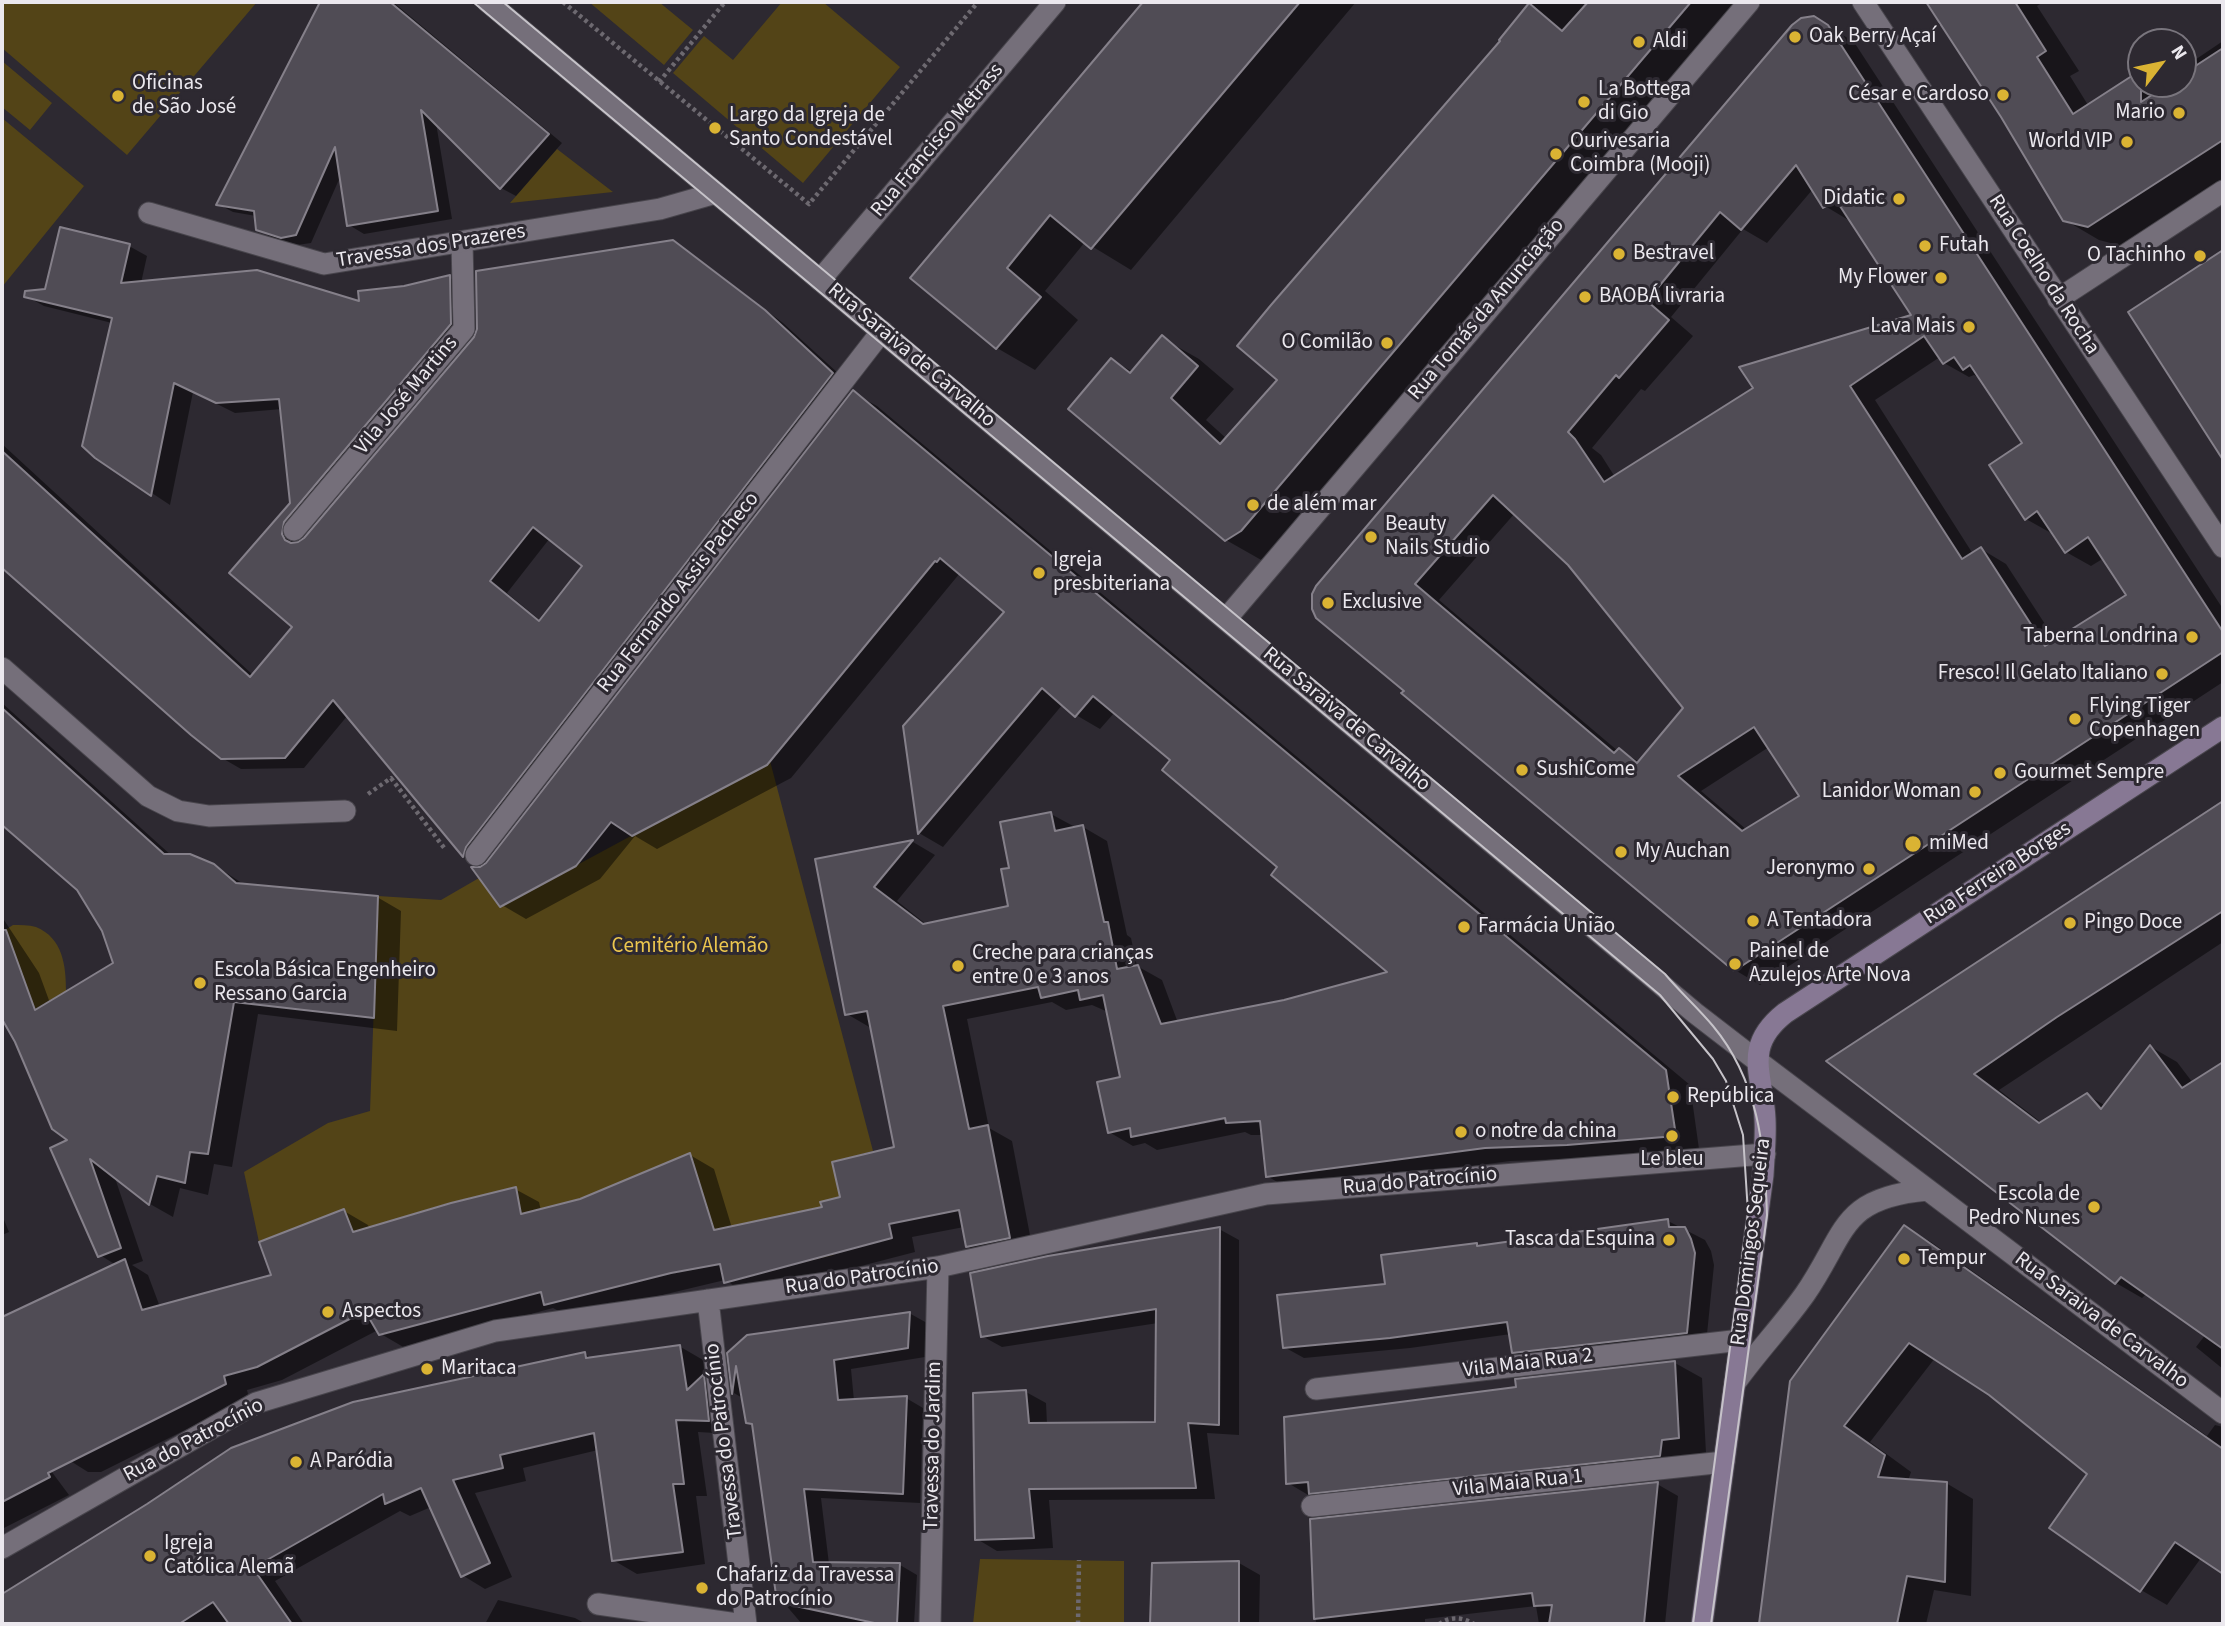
<!DOCTYPE html>
<html>
<head>
<meta charset="utf-8">
<style>
  body { margin:0 }
  #map { position:relative; width:2225px; height:1626px; overflow:hidden; background:#2d2931; font-family:"Source Sans 3",sans-serif }
  canvas { display:block }
  .frame { position:absolute; inset:0; border:4px solid #ebe8ee; pointer-events:none }
  .north { position:absolute; left:2127px; top:28px; width:70px; height:70px; box-sizing:border-box; background:#2d2931; border:2px solid #79757d; border-radius:50%; rotate:58deg; font-size:19px; font-weight:700; line-height:28px; text-align:center; color:#ebe8ee }
  .north::after { content:''; display:block; margin:auto; width:24px; height:32px; background:#dab333; clip-path:polygon(50% 0,100% 100%,50% 72%,0 100%) }
</style>
</head>
<body>
<div id="map">
<canvas width="2225" height="1626"></canvas>
<div class="frame"></div>
<div class="north">N</div>
</div>
<script>
const context = document.querySelector('canvas').getContext('2d');
context.lineJoin = 'round';
function paint(path, color) { context.fillStyle = color; context.fill(path, 'evenodd'); }
function strokePath(path, color, width, dash) { context.strokeStyle = color; context.lineWidth = width; context.lineCap = dash ? 'butt' : 'round'; context.setLineDash(dash || []); context.stroke(path); }
function drawText(font, color, halo, rows, align = 'center') {
  context.font = font + ' "Source Sans 3",sans-serif'; context.lineWidth = 6; context.setLineDash([]); context.textBaseline = 'middle'; context.strokeStyle = halo; context.fillStyle = color; for (const [text, x, y, turn = 0] of rows) {
    context.save(); context.translate(x, y); context.rotate((+turn || 0) * Math.PI / 180); context.textAlign = isNaN(turn) ? turn : align; if (halo) context.strokeText(text, 0, 0); context.fillText(text, 0, 0); context.restore();
  }
}
paint(new Path2D(`
  M2,2H257L127,155L2,48Z
  M589,2H659L693,30L664,65Z
  M782,2H823L900,67L803,183L673,73L704,36L733,60Z
  M2,61L52,103L30,130L2,107Z
  M2,118L84,186L2,287Z
  M557,149L613,192L510,203Z
  M770,761L873,1151L832,1162L836,1180L862,1191L820,1202L834,1255L775,1269L764,1219L714,1230L690,1153L580,1199L521,1214L515,1187L449,1203L353,1232L344,1210L259,1242L244,1172L328,1123L370,1111L378,896L441,900L479,878L501,906Z
  M13,925C20,925 29,925 36,927C63,938 66,966 66,991L35,1009L16,958L2,936V932Z
  M980,1559L1124,1561V1624H973Z`), '#534417');
paint(new Path2D(`
  M322,2H393L562,143L516,196L501,188L436,123L452,219L364,234L349,225L341,175L311,243L297,245L273,238L257,229L256,216L233,212L218,204Z
  M1146,2H1356L1131,270L1085,242L1045,291L1078,320L1035,370L997,348L913,278Z
  M1534,2H1746L1263,561L1226,540L1112,360L1133,372L1162,338L1199,359L1234,389L1206,420L1227,439L1280,380L1239,346Z
  M1929,2H2043L2037,6L2079,71L2070,76L2114,147L2141,73V84H2183V68L2223,41V180L2122,246L2099,240L2065,220L1985,90Z
  M1814,17L1854,42L2223,609V682L1760,985L1735,970L1407,691L1318,586ZM1813,189L1825,206L1850,221L1914,316L1615,477L1601,455L1592,448L1641,389L1645,391L1693,336L1671,317L1743,229L1767,243ZM1940,357L1944,363L1969,377L1974,375L1981,379L2024,444L2026,519L2051,533L2053,532L2066,552L2091,566L2104,558L2128,595L2056,641L2006,564L1981,549L1973,554L1875,400ZM1515,513L1569,564L1686,708L1640,762L1619,750L1618,751L1439,600ZM1769,747L1801,796L1747,830L1701,791Z
  M672,242L691,253L783,323L850,384L484,858L482,865L464,855L348,715L304,768L241,769L222,758L192,734L2,565V444L253,675L294,627L231,573L292,503L282,409L235,413L193,392L170,505L96,456L112,323L44,306L26,296L47,291L129,246L147,256L141,283L362,303L405,288L449,277L467,288L469,335L302,532L300,543ZM550,538L585,565L541,621L507,593Z
  M2223,252V457L2131,313Z
  M853,393L877,406L1690,1085L1699,1149L1592,1158L1510,1161L1291,1190L1267,1176L1263,1135H1251L1245,1132L1157,1150L1145,1143L1133,1146L1109,1132L1122,1079L1108,1012L1092,1005L1066,1010L1052,1002L967,1019L989,1128L1012,1141L1033,1251L991,1260L967,1246L964,1227L912,1237L915,1252L749,1295L725,1280L570,1317L553,1308L405,1348L381,1334L378,1330L282,1380L247,1390L249,1398L101,1472H88L64,1457L2,1329V1319L116,1265L100,1255L70,1141L2,1015V917L39,973L50,1003L115,964L104,930L78,889L2,823V703L172,856L214,865L245,885L377,897L401,911L397,1031L258,1014L232,1167L214,1164L208,1195L180,1188L173,1217L150,1204L114,1175L143,1261L132,1265L148,1275L160,1307L274,1276L344,1211L368,1225L370,1229L515,1189L539,1202L541,1211L580,1201L690,1155L714,1169L732,1228L824,1209L842,1198L896,1149L871,1028L847,1014L817,860L913,842L935,855L897,901L927,925L1010,908L1011,869L1051,814L1075,827H1083L1107,841L1127,935L1131,938L1137,966L1162,980L1178,1023L1285,1002L1391,972L1173,760L1115,712L1100,729L1076,715L1063,704L943,847L919,833L905,727L1006,612L960,573L791,778L657,849L635,836L600,879L526,919L502,905L481,869L488,864ZM1233,1115L1234,1118L1133,1137V1135Z
  M2223,804V942L1999,1090L2042,1123L2087,1095L2106,1106L2151,1047L2177,1062L2193,1083L2223,1064V1192L2194,1217L2223,1237V1369L2196,1347L2206,1334L2147,1293L2142,1298L2116,1283L1829,1061Z
  M2,1215L9,1232L2,1235Z
  M1668,1221L1705,1240L1711,1251L1714,1265L1706,1344L1533,1364L1513,1352L1511,1334L1410,1348L1304,1358L1284,1347L1387,1286L1477,1245L1481,1248Z
  M1905,1227L1931,1242L2207,1436L2215,1425L2223,1427V1573L2201,1558L2167,1605L2141,1590L2089,1474L1990,1394L1935,1358L1870,1442L1911,1472L1908,1481L1946,1483L1973,1499L1971,1596L1934,1590L1926,1624H1760L1792,1382Z
  M1219,1229L1239,1240V1435L1207,1433L1215,1499L1049,1500L1053,1548L997,1551L977,1539L1026,1392L1046,1403L1047,1424H1156L1158,1323L1002,1347L982,1336Z
  M909,1313L927,1323L925,1357L851,1369L854,1401L906,1398L923,1408L920,1503L821,1498L829,1564L900,1565L917,1575L914,1624H855L845,1622L844,1624H802L778,1596L754,1426L748,1422L744,1399L734,1393L729,1353Z
  M679,1346L703,1360L705,1378L726,1390L732,1434L698,1432L707,1496H696L705,1564L637,1574L613,1560L598,1450L523,1468L526,1481L475,1493L512,1577L485,1589L462,1575L431,1507L410,1516L400,1511L275,1581L304,1624H231L228,1620L222,1624H2V1597L129,1517L585,1354L593,1359Z
  M1675,1363L1702,1378L1706,1453L1315,1499L1288,1483L1518,1389Z
  M2,1405L69,1495L2,1529Z
  M1657,1484L1678,1496L1665,1624H1539L1536,1606L1425,1619V1624H1316L1312,1520Z
  M1239,1563L1260,1575L1259,1624H1152L1154,1564Z
  M498,1600L575,1618L586,1624H485Z`), '#0007');
const building = new Path2D(`
  M320,2H390L549,134L500,189L421,110L438,211L347,226L335,147L296,235L281,238L256,230L254,211L216,205Z
  M1143,2H1300L1091,249L1050,215L1007,268L1041,297L996,349L910,278Z
  M1588,2H1691L1241,531L1225,541L1068,409L1111,358L1130,373L1162,335L1198,366L1171,398L1220,444L1277,380L1237,346L1271,305L1500,41L1499,40L1529,3L1562,31Z
  M1926,2H2015L2046,51L2037,57L2073,114L2141,70V102L2169,84H2183V74L2223,48V140L2088,227L2063,221L2001,117Z
  M1814,16L1828,25L2223,632V652L1734,971L1401,693L1404,691L1316,618L1312,609V594L1316,586L1792,25L1801,18ZM1796,165L1823,208L1836,200L1911,315L1739,367L1753,388L1604,482L1575,439L1568,432L1616,375L1619,378L1669,320L1647,301L1720,212L1741,230ZM1924,336L1943,364L1954,357L1963,370L1970,365L2022,443L1989,465L2025,520L2037,511L2065,553L2088,537L2126,595L2045,646L1981,547L1962,559L1850,386ZM1493,495L1568,565L1683,708L1637,763L1619,748L1614,753L1415,584ZM1754,727L1799,796L1742,831L1678,776Z
  M60,227L130,244L121,283L257,270L359,301L358,291L404,286L450,275L451,324L284,522L282,534L285,540L291,543L298,542L304,538L474,337L477,329L476,271L673,240L765,310L833,373L466,847L463,857L333,700L285,758L221,759L191,735L2,568V451L250,677L292,627L229,573L290,503L279,399L216,403L174,383L151,496L95,458L82,446L112,318L24,297L25,291L45,289ZM533,527L582,566L539,621L490,581Z
  M2223,250V460L2128,312Z
  M853,390L1666,1070L1676,1136L1567,1145L1485,1148L1266,1177L1260,1121L1226,1123L1225,1118L1131,1137L1130,1128L1108,1133L1097,1082L1120,1077L1103,995L1080,1000L1078,990L1041,998L1038,987L943,1006L969,1129L988,1125L1010,1238L966,1247L959,1210L889,1224L892,1238L724,1283L720,1264L671,1273L544,1305L541,1292L379,1335L365,1311L257,1367L224,1376L226,1384L48,1473L50,1477L2,1502V1317L125,1259L142,1310L271,1275L259,1242L344,1209L353,1232L451,1203L516,1187L521,1214L580,1199L690,1153L714,1230L822,1207L820,1202L840,1197L832,1162L894,1147L867,1011L845,1015L815,859L913,840L874,887L923,924L1008,906L1001,869L1009,868L1000,822L1051,812L1055,831L1083,825L1104,922H1108L1117,969L1138,965L1161,1024L1284,1000L1387,972L1271,875L1277,867L1162,770L1170,760L1093,696L1075,717L1042,688L918,834L903,726L1004,612L940,558L937,562L935,561L767,765L632,836L611,822L576,866L500,907L471,867H480L486,863Z
  M2,708L164,854H190L214,864L236,883L378,896L374,1018L234,1002L208,1154L190,1152L185,1183L157,1176L149,1205L90,1159L121,1248L98,1257L50,1148L67,1140L52,1129L15,1042L2,1019V930H6L35,1010L113,963L102,931L77,890L2,825Z
  M2223,801V911L2057,1017L1974,1074L2039,1123L2087,1093L2101,1109L2150,1045L2182,1088L2223,1062V1349L2121,1277L2115,1284L1826,1061Z
  M1668,1219L1669,1227H1685L1691,1239L1695,1253L1687,1333L1512,1353L1507,1322L1390,1338L1283,1348L1277,1295L1385,1284L1381,1255L1477,1243V1246Z
  M1904,1225L2223,1449V1574L2175,1542L2140,1592L2049,1528L2087,1474L1989,1395L1909,1343L1844,1426L1885,1455L1878,1477L1947,1482L1945,1582L1907,1576L1897,1624H1759L1790,1381Z
  M1220,1227L1219,1425L1188,1423L1196,1488L1029,1489L1034,1538L975,1540L973,1393L1026,1390L1029,1423L1155,1422L1156,1309L981,1337L970,1273L1048,1256Z
  M910,1312L908,1348L834,1360L838,1400L907,1396L903,1494L804,1489L813,1562L900,1563L897,1624H879L777,1602L752,1424L746,1423L736,1366L732,1394L727,1353L747,1335Z
  M680,1345L687,1390L704,1374L709,1421L676,1420L684,1484H673L683,1552L612,1561L594,1433L500,1455L503,1468L453,1480L490,1563L461,1577L421,1488L385,1504L383,1494L253,1568L292,1624H229L213,1602L179,1624H2V1594L147,1504L231,1448L353,1402L585,1352L586,1358Z
  M1675,1361L1679,1438L1662,1440L1660,1456L1309,1494L1308,1482L1286,1484L1284,1417L1516,1387L1515,1379Z
  M1658,1482L1644,1624H1549L1552,1605L1534,1606L1532,1593L1314,1619L1310,1519Z
  M1239,1561V1624H1150L1152,1563Z`);
paint(building, '#504c55');
strokePath(building, '#85808a', 2);
const service = new Path2D(`
  M294,530L464,329L462,242`);
const pedestrian = new Path2D(`
  M476,855L882,331`);
const minor = new Path2D(`
  M1863,2L2223,547
  M149,213L324,264L660,209L716,193
  M820,280L1055,2
  M2058,299L2223,191
  M1226,619L1749,2
  M2,668L148,796L178,811L209,816L345,811
  M1756,1060L2223,1413
  M708,1300L746,1624
  M1735,1383C1757,1352 1783,1325 1805,1294C1847,1233 1839,1198 1927,1190
  M1316,1389L1741,1340
  M1312,1506L1724,1462
  M2,1548L256,1403L495,1331L938,1267L1266,1194L1765,1154
  M598,1604L737,1624
  M930,1624L938,1267`);
const tertiary = new Path2D(`
  M488,2L1695,1013L1756,1060`);
const secondary = new Path2D(`
  M1702,1624L1763,1175C1764,1156 1766,1138 1765,1119C1763,1074 1742,1047 1785,1013L2223,727`);
strokePath(service, '#48454c', 23);
strokePath(pedestrian, '#48454c', 23);
strokePath(minor, '#48454c', 23);
strokePath(tertiary, '#48454c', 23);
strokePath(secondary, '#48454c', 23);
strokePath(new Path2D(`
  M563,2L809,204L978,2
  M659,82L725,2
  M368,794L391,778L445,849
  M1078,1624L1079,1560
  M1439,1624C1451,1616 1462,1617 1474,1624`), '#6d6970', 4.5, [3.5, 3.5]);
strokePath(service, '#756f7a', 21);
strokePath(pedestrian, '#756f7a', 21);
strokePath(minor, '#756f7a', 21);
strokePath(tertiary, '#756f7a', 21);
strokePath(secondary, '#877894', 21);
strokePath(new Path2D(`
  M473,2L1660,995L1713,1059L1726,1081L1743,1135L1748,1213L1693,1624
  M503,2L1665,974C1680,992 1698,1008 1713,1026C1758,1080 1765,1147 1767,1215L1711,1624`), '#c6c3c9', 2);
for (const [x, y, r, color] of [
  [1795,37,7,"#dab333"],
  [1639,42,7,"#dab333"],
  [2003,95,7,"#dab333"],
  [118,96,7,"#dab333"],
  [1584,102,7,"#dab333"],
  [2179,113,7,"#dab333"],
  [715,128,7,"#dab333"],
  [2127,142,7,"#dab333"],
  [1556,154,7,"#dab333"],
  [1899,199,7,"#dab333"],
  [1925,246,7,"#dab333"],
  [1619,254,7,"#dab333"],
  [2200,256,7,"#dab333"],
  [1941,278,7,"#dab333"],
  [1585,297,7,"#dab333"],
  [1969,327,7,"#dab333"],
  [1387,343,7,"#dab333"],
  [1253,505,7,"#dab333"],
  [1371,537,7,"#dab333"],
  [1039,573,7,"#dab333"],
  [1328,603,7,"#dab333"],
  [2192,637,7,"#dab333"],
  [2162,674,7,"#dab333"],
  [2075,719,7,"#dab333"],
  [1522,770,7,"#dab333"],
  [2000,773,7,"#dab333"],
  [1975,792,7,"#dab333"],
  [1913,844,9,"#dab333"],
  [1621,852,7,"#dab333"],
  [1869,869,7,"#dab333"],
  [1753,921,7,"#dab333"],
  [2070,923,7,"#dab333"],
  [1464,927,7,"#dab333"],
  [1735,964,7,"#dab333"],
  [958,966,7,"#dab333"],
  [200,983,7,"#dab333"],
  [1673,1097,7,"#dab333"],
  [1461,1132,7,"#dab333"],
  [1672,1136,7,"#dab333"],
  [2094,1207,7,"#dab333"],
  [1669,1240,7,"#dab333"],
  [1904,1259,7,"#dab333"],
  [328,1312,7,"#dab333"],
  [427,1369,7,"#dab333"],
  [296,1462,7,"#dab333"],
  [150,1556,7,"#dab333"],
  [702,1588,7,"#dab333"]
]) { const dot = new Path2D(); dot.arc(x, y, r, 0, 2 * Math.PI); context.fillStyle = color; context.fill(dot); strokePath(dot, '#2d2931', 2.5); }
drawText('21px', '#ebe8ee', '#2d2931', [
  ["Oak Berry Açaí",1809,37],
  ["Aldi",1653,42],
  ["Oficinas",132,84],
  ["de São José",132,108],
  ["La Bottega",1598,90],
  ["di Gio",1598,114],
  ["César e Cardoso",1989,95,"right"],
  ["Mario",2165,113,"right"],
  ["Largo da Igreja de",729,116],
  ["Santo Condestável",729,140],
  ["Ourivesaria",1570,142],
  ["Coimbra (Mooji)",1570,166],
  ["World VIP",2113,142,"right"],
  ["Didatic",1885,199,"right"],
  ["Futah",1939,246],
  ["Bestravel",1633,254],
  ["O Tachinho",2186,256,"right"],
  ["My Flower",1927,278,"right"],
  ["BAOBÁ livraria",1599,297],
  ["Lava Mais",1955,327,"right"],
  ["O Comilão",1373,343,"right"],
  ["de além mar",1267,505],
  ["Beauty",1385,525],
  ["Nails Studio",1385,549],
  ["Igreja",1053,561],
  ["presbiteriana",1053,585],
  ["Exclusive",1342,603],
  ["Taberna Londrina",2178,637,"right"],
  ["Fresco! Il Gelato Italiano",2148,674,"right"],
  ["Flying Tiger",2089,707],
  ["Copenhagen",2089,731],
  ["SushiCome",1536,770],
  ["Gourmet Sempre",2014,773],
  ["Lanidor Woman",1961,792,"right"],
  ["miMed",1929,844],
  ["My Auchan",1635,852],
  ["Jeronymo",1855,869,"right"],
  ["A Tentadora",1767,921],
  ["Pingo Doce",2084,923],
  ["Farmácia União",1478,927],
  ["Painel de",1749,952],
  ["Azulejos Arte Nova",1749,976],
  ["Creche para crianças",972,954],
  ["entre 0 e 3 anos",972,978],
  ["Escola Básica Engenheiro",214,971],
  ["Ressano Garcia",214,995],
  ["República",1687,1097],
  ["o notre da china",1475,1132],
  ["Le bleu",1672,1160,"center"],
  ["Escola de",2080,1195,"right"],
  ["Pedro Nunes",2080,1219,"right"],
  ["Tasca da Esquina",1655,1240,"right"],
  ["Tempur",1918,1259],
  ["Aspectos",342,1312],
  ["Maritaca",441,1369],
  ["A Paródia",310,1462],
  ["Igreja",164,1544],
  ["Católica Alemã",164,1568],
  ["Chafariz da Travessa",716,1576],
  ["do Patrocínio",716,1600]
], 'left');
drawText('21px', '#ebe8ee', '#2d2931', [
  ["Rua Francisco Metrass",938,141,-50],
  ["Travessa dos Prazeres",431,247,-9],
  ["Rua Coelho da Rocha",2043,275,57],
  ["Rua Tomás da Anunciação",1487,310,-50],
  ["Rua Saraiva de Carvalho",911,356,40],
  ["Vila José Martins",407,396,-50],
  ["Rua Fernando Assis Pacheco",679,593,-52],
  ["Rua Saraiva de Carvalho",1346,720,40],
  ["Rua Ferreira Borges",1998,874,-33],
  ["Rua do Patrocínio",1420,1182,-5],
  ["Rua Domingos Sequeira",1752,1242,-83],
  ["Rua do Patrocínio",862,1278,-8],
  ["Rua Saraiva de Carvalho",2101,1321,37],
  ["Vila Maia Rua 2",1528,1364,-7],
  ["Rua do Patrocínio",194,1441,-28],
  ["Travessa do Patrocínio",725,1441,-97],
  ["Travessa do Jardim",934,1446,-89],
  ["Vila Maia Rua 1",1518,1484,-6]
]);
drawText('21px', '#ecc64e', '#2d2931', [
  ["Cemitério Alemão",690,947]
]);
</script>
</body>
</html>
